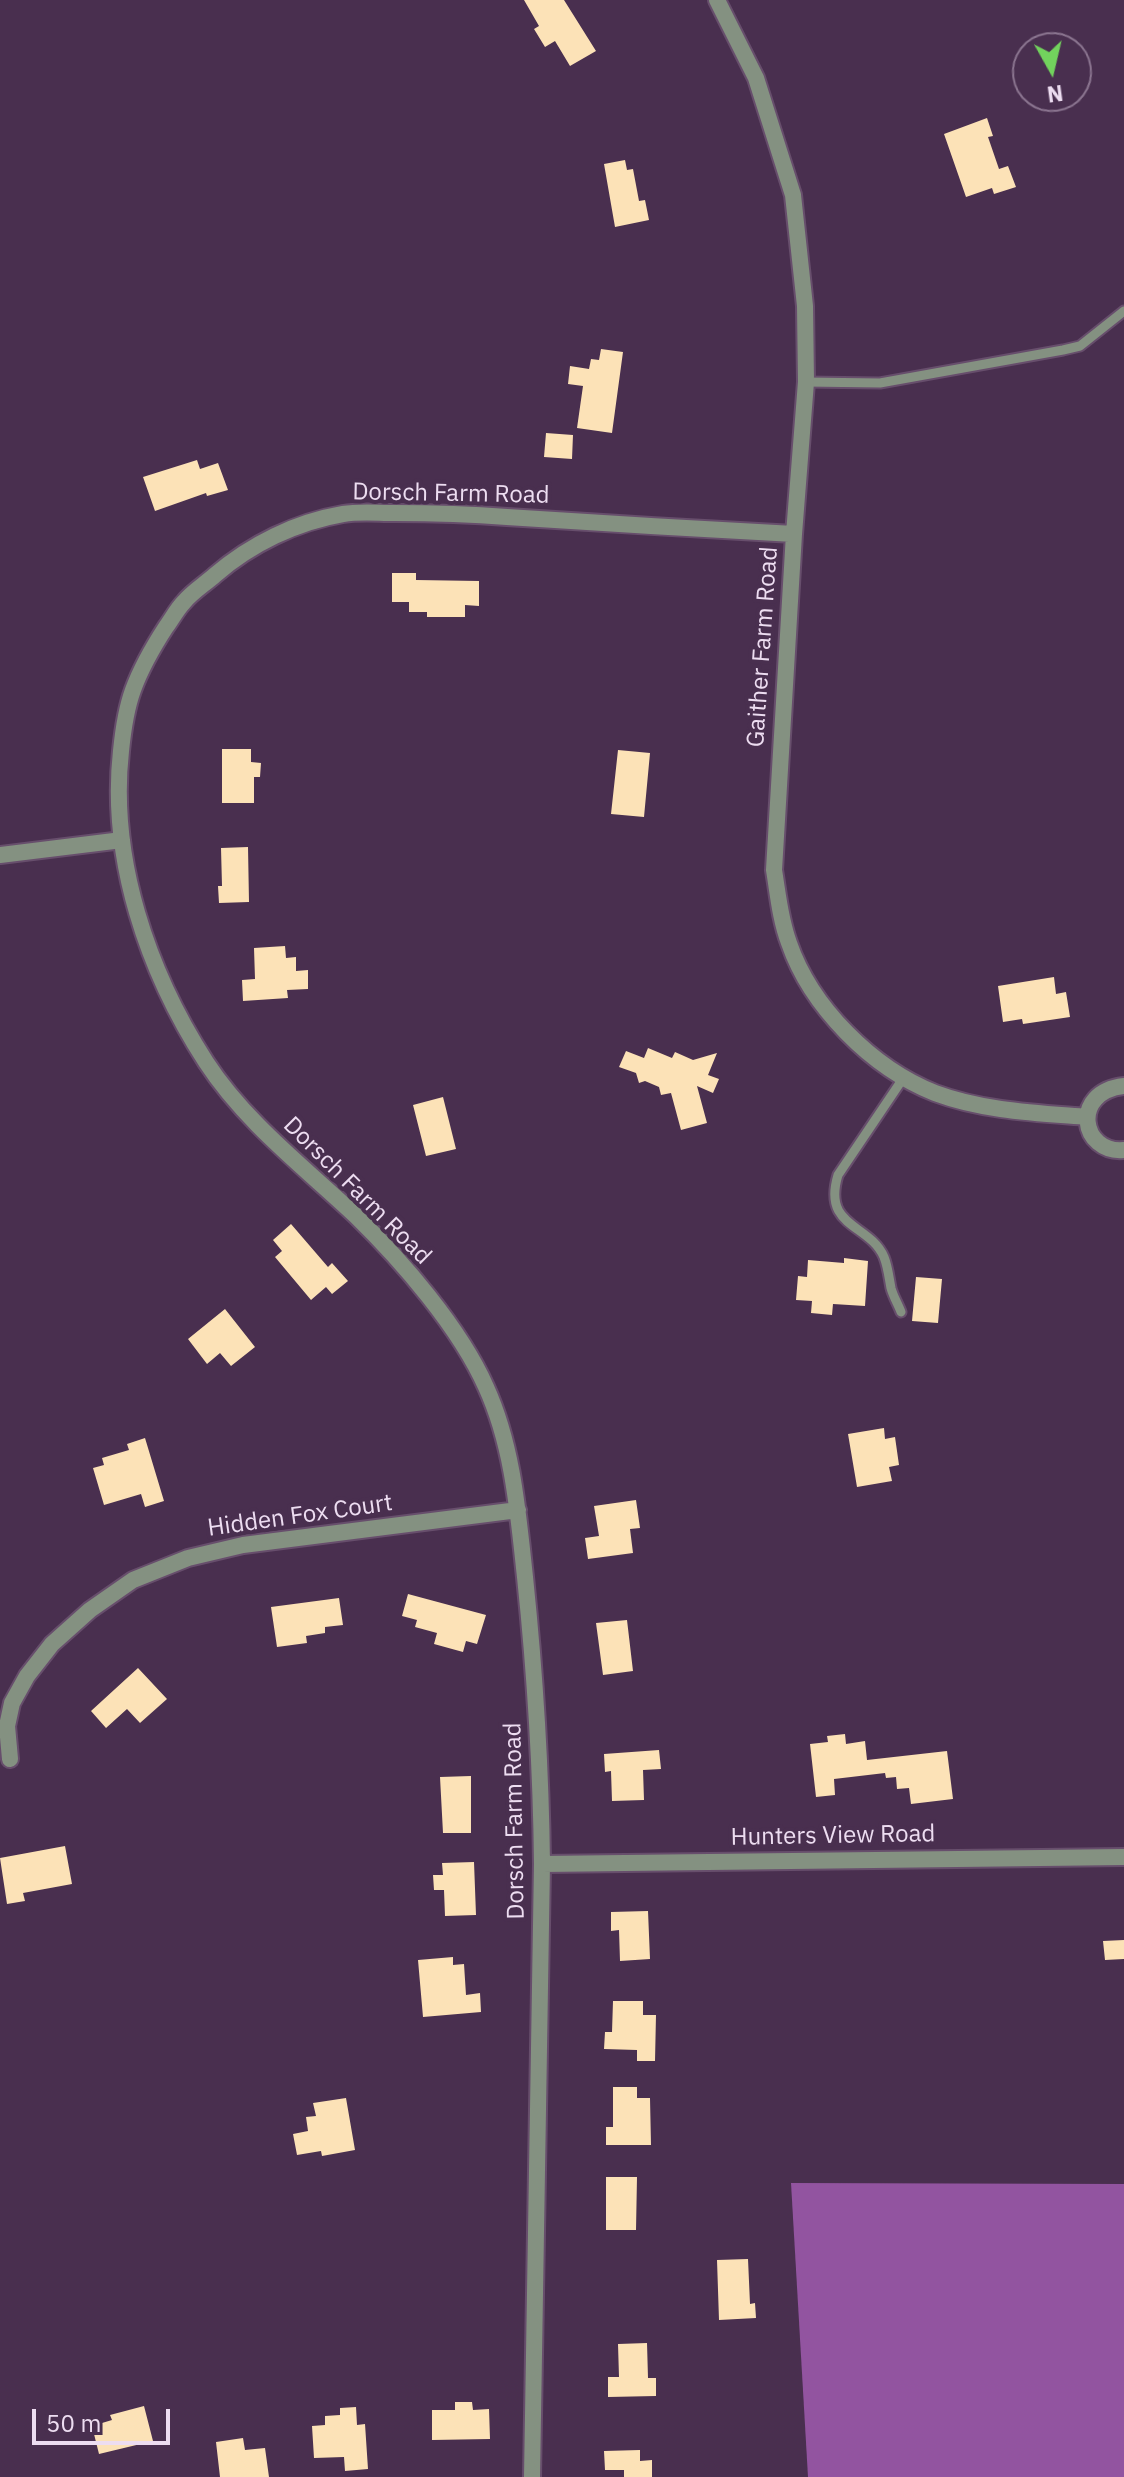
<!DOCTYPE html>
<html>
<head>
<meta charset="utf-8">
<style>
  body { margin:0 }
  #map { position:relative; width:1124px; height:2477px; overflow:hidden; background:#492f4f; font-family:"IBM Plex Sans",sans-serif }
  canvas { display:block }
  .north { position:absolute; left:1012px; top:32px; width:80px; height:80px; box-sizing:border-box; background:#492f4f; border:2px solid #8b7590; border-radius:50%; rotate:172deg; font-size:22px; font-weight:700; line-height:32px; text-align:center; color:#edddf1 }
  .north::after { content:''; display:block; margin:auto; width:28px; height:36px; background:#72d25d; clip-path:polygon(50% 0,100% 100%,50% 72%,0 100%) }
  .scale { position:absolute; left:32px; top:2409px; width:138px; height:36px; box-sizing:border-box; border:4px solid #edddf1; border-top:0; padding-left:10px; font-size:24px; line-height:28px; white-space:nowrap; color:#edddf1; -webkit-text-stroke:6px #492f4f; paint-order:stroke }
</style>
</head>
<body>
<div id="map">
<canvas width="1124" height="2477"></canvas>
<div class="north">N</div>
<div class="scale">50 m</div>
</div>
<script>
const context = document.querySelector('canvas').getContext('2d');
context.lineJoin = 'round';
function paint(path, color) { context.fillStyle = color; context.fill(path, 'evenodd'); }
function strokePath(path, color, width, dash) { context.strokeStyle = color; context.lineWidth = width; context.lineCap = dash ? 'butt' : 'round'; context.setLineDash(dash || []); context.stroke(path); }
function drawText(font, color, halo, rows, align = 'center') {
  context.font = font + ' "IBM Plex Sans",sans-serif'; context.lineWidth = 8; context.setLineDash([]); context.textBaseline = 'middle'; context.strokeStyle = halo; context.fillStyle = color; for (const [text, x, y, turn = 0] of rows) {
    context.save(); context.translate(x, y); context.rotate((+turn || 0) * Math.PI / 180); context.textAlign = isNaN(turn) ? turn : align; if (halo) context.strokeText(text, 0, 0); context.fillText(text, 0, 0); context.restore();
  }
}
paint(new Path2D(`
  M791,2183L1124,2184V2477H808Z`), '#9254a0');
paint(new Path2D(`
  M524,0H564L596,51L570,66L555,41L545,47L534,29L539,26Z
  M987,118L993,136L988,137L999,169L1008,166L1016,187L994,194L992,188L966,197L944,134Z
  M625,160L627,170L633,169L639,201L645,200L649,220L615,227L604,164Z
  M601,349L623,352L612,433L577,428L583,386L568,384L570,366L589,369L591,359L599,360Z
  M546,433L573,435L572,459L544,457Z
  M197,460L200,469L218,463L228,490L207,496L206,493L155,511L143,477Z
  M392,573H416V580L479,581V606L465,605V617H427V612H409V602H392Z
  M222,749H251V762L261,763L260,777H254V803H222Z
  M618,750L650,753L644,817L611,814Z
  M248,847L249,902L219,903L218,886H222L221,848Z
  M285,946L286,958L296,957V971L308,970V989L287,990L288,998L243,1001L242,980L255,979L254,948Z
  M1054,977L1056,994L1066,992L1070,1017L1023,1024L1022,1019L1003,1022L998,986Z
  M648,1048L672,1058L675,1052L693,1060L717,1053L708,1075L719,1079L713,1093L697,1086L707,1123L681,1130L671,1093L661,1095L659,1087L645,1081L639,1083L636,1073L619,1067L626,1051L644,1058Z
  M443,1097L456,1149L426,1156L413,1105Z
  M291,1224L328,1267L332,1263L348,1281L332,1294L326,1287L311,1300L275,1257L282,1251L273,1240Z
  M844,1258L868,1261L865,1306L833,1304L832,1315L811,1313L812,1301L796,1300L798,1276L807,1277L808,1260L844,1263Z
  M916,1277L942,1279L938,1323L912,1321Z
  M225,1309L255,1347L231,1366L220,1353L207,1364L188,1339Z
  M884,1428L885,1439L895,1437L899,1465L889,1467L892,1481L857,1487L848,1434Z
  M145,1438L164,1501L145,1507L141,1494L104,1505L93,1468L104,1465L102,1458L129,1450L127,1444Z
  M636,1500L640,1528L630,1529L633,1553L588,1559L585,1538L599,1536L594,1506Z
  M408,1594L486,1615L477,1644L466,1641L463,1652L434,1644L437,1633L415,1627L417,1620L402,1616Z
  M339,1598L343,1625L325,1627V1633L306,1636L307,1643L277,1647L271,1607Z
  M627,1620L633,1671L603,1675L596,1623Z
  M138,1668L167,1699L140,1723L127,1709L106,1728L91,1711Z
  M845,1734L846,1744L865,1741L867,1760L947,1751L953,1799L911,1804L909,1788L897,1789L896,1777L886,1778L885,1773L834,1779L835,1795L816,1797L810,1744L828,1742L827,1736Z
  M659,1750L661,1769L643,1770L644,1800L612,1801L611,1771L605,1772L604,1754Z
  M471,1776V1833H443L440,1777Z
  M65,1846L72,1884L23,1893L25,1901L7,1904L0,1858Z
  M474,1862L476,1915L445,1916L444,1890H434L433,1875H443L442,1863Z
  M648,1911L650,1959L620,1961L619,1930L611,1931V1912Z
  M1124,1940V1959L1105,1960L1103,1941Z
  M453,1957V1965L464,1964L466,1995L480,1993L481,2012L423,2017L418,1960Z
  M613,2001H643V2015H656L655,2061H637V2050L604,2049L605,2032H612Z
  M613,2087H637V2098H650L651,2145H606V2127H613Z
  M346,2098L355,2150L322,2156L321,2151L297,2155L293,2134L308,2131L306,2117L316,2116L313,2103Z
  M606,2177H637L636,2230H606Z
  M748,2259L750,2304L755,2303L756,2318L719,2320L717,2260Z
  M647,2343L648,2378H656V2396L608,2397V2377H619L618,2344Z
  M455,2402H472L473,2410L489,2409L490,2439L432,2440V2410H455Z
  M144,2406L153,2441L99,2454L92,2426L112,2420L110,2415Z
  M356,2407L357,2425L365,2424L368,2469L345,2471L344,2457L314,2458L312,2426L325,2425V2416L340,2415V2408Z
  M243,2438L245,2450L265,2448L269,2477H220L216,2442Z
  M640,2450V2461L652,2460V2477H624V2470H605L604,2451Z`), '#fce2b7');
const lane = new Path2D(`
  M806,382L880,383L1063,350L1080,346L1124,311
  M901,1312C898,1304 893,1296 891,1288C889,1278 888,1267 884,1257C869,1223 822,1228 838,1175L904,1077`);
const street = new Path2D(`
  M717,0L756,78L793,195L805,306L806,382L794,534L774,870C778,894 780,919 789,943C811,1007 872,1068 935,1093C983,1111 1037,1113 1087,1117
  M0,855L122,840
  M1124,1086C1070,1092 1081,1154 1124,1150
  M10,1759L7,1726L12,1703L27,1676L52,1644L90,1610L133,1580L188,1558L243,1545L518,1510
  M542,1864L1124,1857
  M532,2477L542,1864C541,1767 535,1673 525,1577C518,1513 513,1446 486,1387C460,1328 402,1261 356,1216C304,1167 245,1122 206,1062C148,972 109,859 121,751C123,731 126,709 133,690C141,668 153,647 166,627C172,619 177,609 184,602C192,592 205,584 215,575C251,544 296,522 343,514C360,511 377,513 394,513C432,513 469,514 507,517C603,523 698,529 794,534`);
strokePath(lane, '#674e6c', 13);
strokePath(street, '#674e6c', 20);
strokePath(lane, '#849181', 9);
strokePath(street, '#849181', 16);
drawText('24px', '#edddf1', '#492f4f', [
  ["Dorsch Farm Road",451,494,1],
  ["Gaither Farm Road",763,647,-86],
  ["Dorsch Farm Road",357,1191,45],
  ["Hidden Fox Court",300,1516,-8],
  ["Dorsch Farm Road",515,1821,-91],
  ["Hunters View Road",833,1836,-1]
]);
</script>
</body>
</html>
